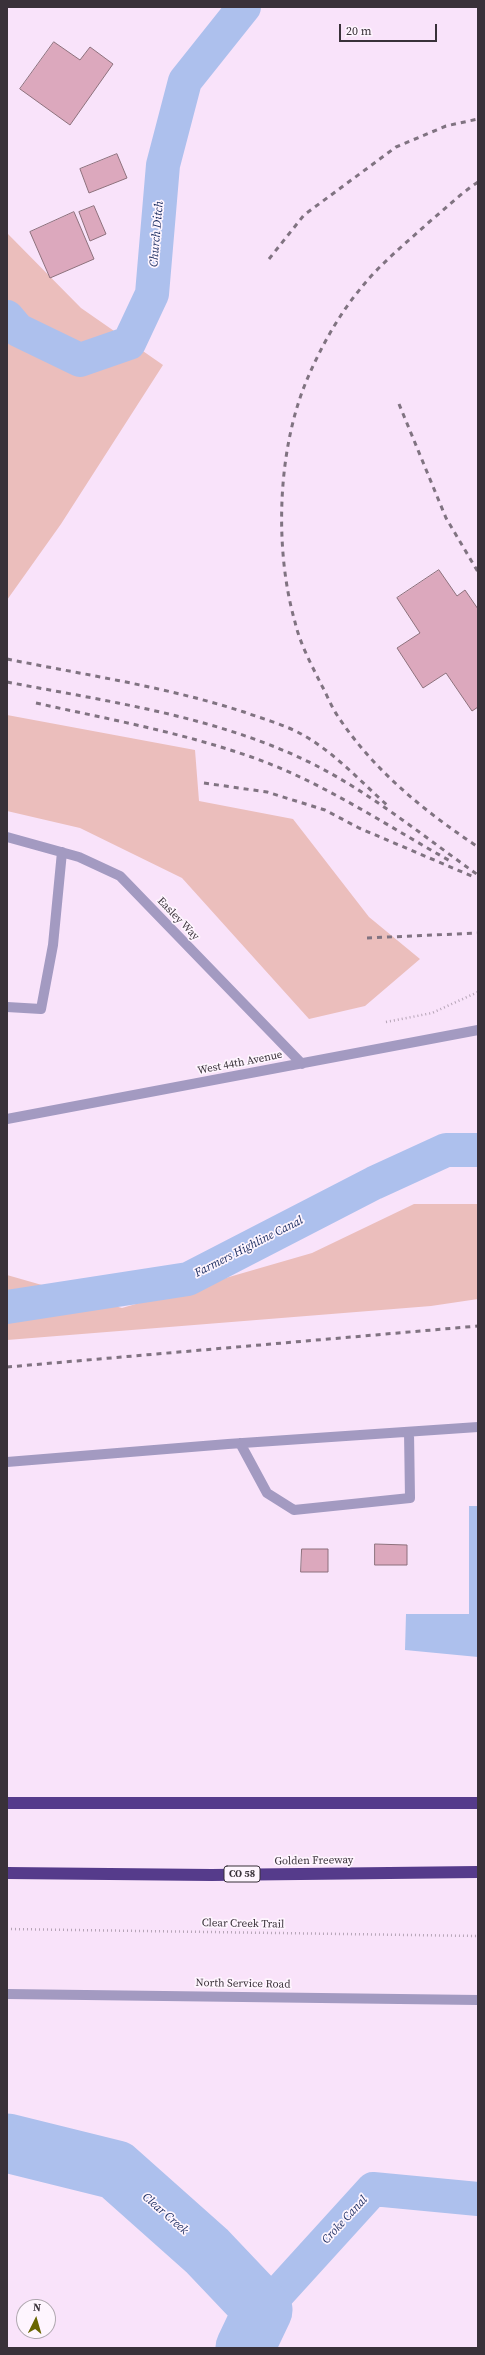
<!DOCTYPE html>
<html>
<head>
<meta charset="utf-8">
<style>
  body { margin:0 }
  #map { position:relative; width:485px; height:2355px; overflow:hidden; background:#f9e3fa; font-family:"Source Serif 4",serif }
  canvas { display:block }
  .frame { position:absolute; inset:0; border:8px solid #393139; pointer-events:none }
  .north { position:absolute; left:16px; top:2299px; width:40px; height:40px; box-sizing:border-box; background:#fef5fe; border:1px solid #afa7af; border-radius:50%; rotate:5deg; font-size:11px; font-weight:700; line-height:16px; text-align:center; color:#393139 }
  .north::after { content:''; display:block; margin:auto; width:14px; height:18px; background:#696600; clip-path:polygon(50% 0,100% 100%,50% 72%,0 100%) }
  .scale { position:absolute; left:339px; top:24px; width:98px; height:18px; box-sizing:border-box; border:2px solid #393139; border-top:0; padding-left:5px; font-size:12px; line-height:14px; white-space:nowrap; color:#393139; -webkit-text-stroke:3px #fef5fe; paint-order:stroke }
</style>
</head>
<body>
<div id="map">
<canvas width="485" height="2355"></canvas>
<div class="frame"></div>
<div class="north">N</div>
<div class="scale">20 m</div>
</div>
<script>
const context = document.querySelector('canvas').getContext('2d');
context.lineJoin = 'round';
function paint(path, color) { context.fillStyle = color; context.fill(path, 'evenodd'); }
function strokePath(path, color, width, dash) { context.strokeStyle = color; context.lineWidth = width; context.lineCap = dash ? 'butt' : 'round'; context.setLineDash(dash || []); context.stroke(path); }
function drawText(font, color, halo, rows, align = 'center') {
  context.font = font + ' "Source Serif 4",serif'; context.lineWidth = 3.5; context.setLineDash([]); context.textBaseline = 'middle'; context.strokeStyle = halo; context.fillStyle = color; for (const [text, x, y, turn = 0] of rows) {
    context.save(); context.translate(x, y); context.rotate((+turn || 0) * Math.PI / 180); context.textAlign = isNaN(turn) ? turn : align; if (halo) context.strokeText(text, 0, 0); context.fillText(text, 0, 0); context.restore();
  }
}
paint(new Path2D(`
  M7,233L81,308L163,365L61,524L7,600Z
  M7,715L195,750L199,801L293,819L369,917L420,959L365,1006L309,1019L182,878L80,828L7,811Z
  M414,1204H478V1299L431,1306L7,1340V1275L122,1308L312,1253Z`), '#ebbebc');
paint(new Path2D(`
  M469,1506H478V1657L405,1650L406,1614H469Z`), '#adc0ed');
strokePath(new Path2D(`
  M7,317L18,330L80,360L129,343L152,294L163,165L185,81L244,7
  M7,1307L188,1279L374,1183L446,1150H478
  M263,2310L373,2189L478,2199`), '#adc0ed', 34);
strokePath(new Path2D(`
  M7,2143L116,2170L207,2251L263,2310L245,2348`), '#adc0ed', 59);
const building = new Path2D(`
  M54,42L80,60L90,47L113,64L70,125L20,89Z
  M117,154L127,178L89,193L80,169Z
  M94,206L106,234L90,241L79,212Z
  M74,212L94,259L50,278L30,232Z
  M439,570L457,596L465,590L478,609V707L472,711L446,673L423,688L397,648L420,633L397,598Z
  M375,1544L407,1545V1565H375Z
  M302,1549H328V1572H301Z`);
paint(building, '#dca8bd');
strokePath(building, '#8d717c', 1);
strokePath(new Path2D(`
  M386,1022L432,1013L478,992
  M7,1929L478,1936`), '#b5a4b6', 2.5, [1, 3]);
strokePath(new Path2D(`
  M7,837L79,857L120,876L302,1064
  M7,1007L41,1009L53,945L62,852
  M7,1119L478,1030
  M240,1443L267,1493L294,1510L410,1498L409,1432
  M7,1462L228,1444L478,1427
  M7,1994L478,2000`), '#a39ac1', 10);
strokePath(new Path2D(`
  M7,1803H478
  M7,1873L212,1875L478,1872`), '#553b8b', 12);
strokePath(new Path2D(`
  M478,182C460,194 445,209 428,223C405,244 380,264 361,288C340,313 322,345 309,375C277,446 274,549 295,622C300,644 312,666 322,686C327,695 331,706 337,715C373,770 424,811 478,847
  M269,259L304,215L396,147L446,126L478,119
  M399,404L446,518L478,572
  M7,659C86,675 167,687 244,712C263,719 286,725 303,735C335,753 360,781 387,805
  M7,682C111,702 220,717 315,765C372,794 426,838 478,875
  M36,703C112,720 191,734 265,762C330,787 391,828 452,862
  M204,783L267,792L325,810L359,828L474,877
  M367,938L478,933
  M7,1367L478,1326`), '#807381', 3, [5, 5]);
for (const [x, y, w] of [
  [242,1874,36]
]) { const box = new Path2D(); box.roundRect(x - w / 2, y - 8, w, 16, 3); context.fillStyle = '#fef5fe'; context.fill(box); strokePath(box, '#393139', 1); }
drawText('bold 10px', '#393139', null, [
  ["CO 58",242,1874]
]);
drawText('11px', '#393139', '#fef5fe', [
  ["Easley Way",178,919,46],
  ["West 44th Avenue",240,1063,-11],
  ["Golden Freeway",314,1861,-1],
  ["Clear Creek Trail",243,1924,1],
  ["North Service Road",243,1984,1]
]);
drawText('italic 12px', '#182a5f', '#fef5fe', [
  ["Church Ditch",157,234,-85],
  ["Farmers Highline Canal",249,1247,-27],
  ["Clear Creek",165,2214,41],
  ["Croke Canal",345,2220,-47]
]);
</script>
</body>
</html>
